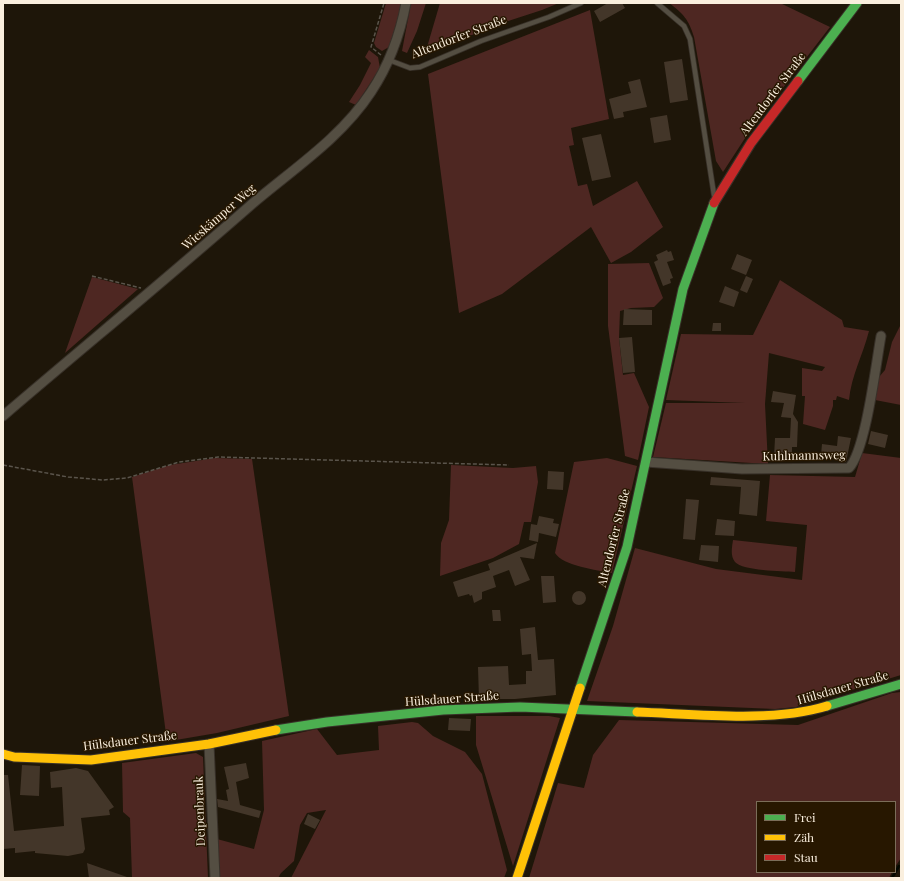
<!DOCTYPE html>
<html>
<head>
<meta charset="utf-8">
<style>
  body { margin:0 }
  #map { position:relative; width:904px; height:881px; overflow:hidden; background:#1e1609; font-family:"Playfair Display",serif }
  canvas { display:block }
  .frame { position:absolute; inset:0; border:4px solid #faefde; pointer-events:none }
  .legend { position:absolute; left:756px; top:801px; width:140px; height:72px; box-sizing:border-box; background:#271700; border:1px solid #7b6d59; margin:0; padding:5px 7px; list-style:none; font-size:12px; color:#faefde }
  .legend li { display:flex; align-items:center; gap:8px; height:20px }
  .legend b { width:20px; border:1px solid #7b6d59 }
</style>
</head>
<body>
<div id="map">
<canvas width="904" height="881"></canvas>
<div class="frame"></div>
<ul class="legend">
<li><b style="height:5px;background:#4caf50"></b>Frei</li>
<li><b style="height:5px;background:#ffc107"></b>Zäh</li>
<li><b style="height:5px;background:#c62828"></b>Stau</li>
</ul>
</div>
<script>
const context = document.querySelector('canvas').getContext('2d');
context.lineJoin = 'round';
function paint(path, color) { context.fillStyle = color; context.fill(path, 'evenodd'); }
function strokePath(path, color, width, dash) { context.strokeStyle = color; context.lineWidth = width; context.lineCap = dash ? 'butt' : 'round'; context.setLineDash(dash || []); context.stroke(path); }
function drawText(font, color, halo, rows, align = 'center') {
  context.font = font + ' "Playfair Display",serif'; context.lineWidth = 3; context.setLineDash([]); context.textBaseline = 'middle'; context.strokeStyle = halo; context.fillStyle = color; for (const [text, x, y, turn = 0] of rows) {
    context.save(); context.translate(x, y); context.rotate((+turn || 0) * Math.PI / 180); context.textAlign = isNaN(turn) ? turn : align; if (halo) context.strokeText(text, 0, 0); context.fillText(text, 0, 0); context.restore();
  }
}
paint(new Path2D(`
  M386,3H403L389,47L382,51L376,47L374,43Z
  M411,3H426L417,31L407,53L402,51Z
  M440,3H559L542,10L499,24L425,54Z
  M669,3H780L830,27L749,132L723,172L716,161L694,37C689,20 683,13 669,3Z
  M590,10L609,119L571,128L574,145L569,146L578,186L587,184L593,206L637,181L663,227L631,252L611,263L591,227L502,294L459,313L428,74Z
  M369,50L378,57L380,68L356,105L349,102L360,85L371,63L365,57Z
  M649,263L663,298L654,307L631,308L620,311L619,338L623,375L634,373L649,407L638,460L625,456L608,326V264Z
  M92,277L138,289L65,353Z
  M780,280L842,320L844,327L869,331C863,355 851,376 849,400L837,396L836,400H833V406L825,430L803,424L805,396H802V368L822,371L825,367L769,353L765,404L768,464L653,457L666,403H745L666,400L681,334L753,335Z
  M901,324V405L875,400L879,377L885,370L892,342Z
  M862,453L901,458V675L796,707L775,709L587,701L613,626L635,548L716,569L802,580L807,525L766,521L770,475L855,477Z
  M215,458L252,459L289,716L217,733L170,741L166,734L132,477L170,465Z
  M607,458L637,466L612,573C597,570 563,566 555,553L574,462Z
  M451,465L513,468L536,466L538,482L531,522H524L519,544L493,558L440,576L441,543L449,520Z
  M733,540L797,547L795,572C782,571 743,571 735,562C730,556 732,547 733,540Z
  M901,692V858L895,867V802H757V872H892L889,878H529L558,783L584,788L593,755L619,720L798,725L892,693Z
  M476,716H549L560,718L513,866L476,745Z
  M412,722L418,723L433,736L465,752L482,774L507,870L504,878H291L326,810L307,813L300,825L294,861L281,873L278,878H220L217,839L254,849L264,810L262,741L317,729L337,755L379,750L378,726Z
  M196,753L203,757L208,878H132L130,818L123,812L122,763Z`), '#4e2722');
strokePath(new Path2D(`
  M892,878L899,866`), '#030801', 2.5);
paint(new Path2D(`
  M608,3H622L625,8L600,22L594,11Z
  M682,59L688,100L670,103L664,62Z
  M640,79L647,107L623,112L624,117L614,119L609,99L631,93L628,82Z
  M667,115L671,140L654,143L650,118Z
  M601,134L611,177L592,181L582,138Z
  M667,250L668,252L671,251L674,260L667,262L673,278L670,279L671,283L663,286L654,262L658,260L656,255Z
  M737,254L752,260L746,275L731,269Z
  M746,276L753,279L747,293L740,290Z
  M725,286L739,292L734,307L719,302Z
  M624,309L652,310V325H623Z
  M713,323H721V331H712Z
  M632,337L635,372L623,373L619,338Z
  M773,391L796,395L793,414L798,422L797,447H792V458L774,457L775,438H790L791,418L781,417L784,403L771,402Z
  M871,431L888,435L885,448L868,444Z
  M838,436L851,438L846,462L835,460V457L821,455L822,444L837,446Z
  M548,471L564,472L563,490L547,489Z
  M711,477L760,481L757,516L739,514L741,487L710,485Z
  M686,499L699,500L695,540L683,539Z
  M539,516L554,519L553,523L559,524L556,537L539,533L538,542L529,540L531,524L537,525Z
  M717,519L735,521L734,536L715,535Z
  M537,543L534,559L520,557L530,580L515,586L509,570L493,576L496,587L482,592V599L474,603L472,595L470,596L469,594L458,597L453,582L490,570L488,564Z
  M701,545L719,546L718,562L699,560Z
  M541,576H554L556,602L543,603Z
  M572 598a7 7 0 1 1 14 0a7 7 0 1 1-14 0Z
  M492,610H500L501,621H493Z
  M535,627L538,660L554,659L556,695L515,699H479L478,667L508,666L509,685L526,684V671H532L531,654L522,655L520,629Z
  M449,718L471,719L470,731L448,730Z
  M246,763L249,778L236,782L240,805L261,811L259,818L218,807L217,799L228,801L226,790L229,789L224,767Z
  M22,765L40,766L39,796L20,795Z
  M76,768L88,771L114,807L109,810L110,815L81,818L85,849L83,853L68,856L35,853V851L15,853V848L3,849V775H8L14,831L64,826L62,787L51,788L50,772Z
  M308,814L320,820L315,829L304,824Z
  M87,863L127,877V878H89Z`), '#433629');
const lane = new Path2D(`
  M657,3L684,26L690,39L714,195
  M389,60L410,68L420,67L481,41L549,17L581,3`);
const street = new Path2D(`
  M3,416C86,345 170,276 252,204C293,169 341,138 371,92C389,65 400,35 406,3
  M646,462L742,469L849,468C866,450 876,363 881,336
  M209,744L215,878`);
const fast = new Path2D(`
  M798,81L857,3
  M580,688L627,547L683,289L714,203
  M827,706L901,684
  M276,730L327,722L443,710L520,707L637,712`);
const slow = new Path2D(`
  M637,712C695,714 772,723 827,706
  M3,754L14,757L91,760L209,744L276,730
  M517,878L580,688`);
const jam = new Path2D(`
  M714,203L751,143L798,81`);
strokePath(lane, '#383129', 6);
strokePath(street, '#383129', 11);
strokePath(fast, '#383129', 11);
strokePath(slow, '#383129', 11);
strokePath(jam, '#383129', 11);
strokePath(new Path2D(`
  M381,55L371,47L384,3
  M92,276L141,288
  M3,465L68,477L103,480L127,478L179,462L218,457L509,465`), '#5a544b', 1.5, [4, 2]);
strokePath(lane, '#544e42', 4.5);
strokePath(street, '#544e42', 9);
strokePath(fast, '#4caf50', 9);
strokePath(slow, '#ffc107', 9);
strokePath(jam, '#c62828', 9);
drawText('12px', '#faefde', '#271700', [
  ["Altendorfer Straße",459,37,-21],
  ["Altendorfer Straße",773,94,-53],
  ["Wieskämper Weg",219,217,-41],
  ["Kuhlmannsweg",804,456,-1],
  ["Altendorfer Straße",614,538,-76],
  ["Hülsdauer Straße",843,688,-16],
  ["Hülsdauer Straße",452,699,-4],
  ["Hülsdauer Straße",130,741,-7],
  ["Deipenbrauk",200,811,-92]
]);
</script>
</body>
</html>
